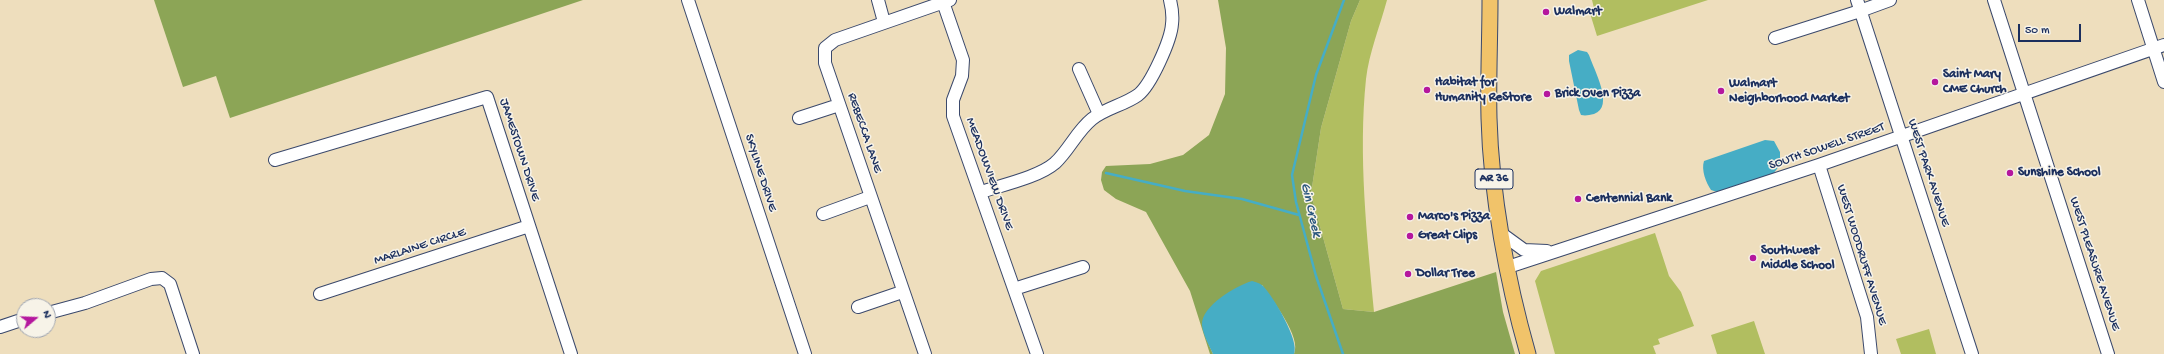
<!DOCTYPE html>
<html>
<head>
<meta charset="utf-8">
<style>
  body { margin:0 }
  #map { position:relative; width:2164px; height:354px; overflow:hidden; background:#eedebd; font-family:"Gochi Hand",sans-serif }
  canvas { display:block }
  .north { position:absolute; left:16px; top:298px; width:40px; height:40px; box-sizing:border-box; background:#f7f3e8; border:1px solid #9fa5b1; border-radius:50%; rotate:71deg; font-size:11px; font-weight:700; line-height:16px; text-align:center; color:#1b2f5e }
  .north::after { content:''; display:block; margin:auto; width:14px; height:18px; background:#b5179e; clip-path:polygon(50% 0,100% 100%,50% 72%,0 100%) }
  .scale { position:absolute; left:2018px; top:24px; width:63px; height:18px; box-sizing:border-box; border:2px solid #1b2f5e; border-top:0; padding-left:5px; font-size:12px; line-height:14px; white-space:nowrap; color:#1b2f5e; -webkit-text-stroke:3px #f7f3e8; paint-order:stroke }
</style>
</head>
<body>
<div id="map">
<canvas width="2164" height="354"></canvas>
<div class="north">N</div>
<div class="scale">50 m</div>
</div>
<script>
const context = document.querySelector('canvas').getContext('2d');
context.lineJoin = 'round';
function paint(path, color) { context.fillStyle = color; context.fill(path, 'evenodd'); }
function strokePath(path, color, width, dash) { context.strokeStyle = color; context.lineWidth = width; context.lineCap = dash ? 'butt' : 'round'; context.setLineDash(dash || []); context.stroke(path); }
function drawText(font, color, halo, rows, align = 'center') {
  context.font = font + ' "Gochi Hand",sans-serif'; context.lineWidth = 3; context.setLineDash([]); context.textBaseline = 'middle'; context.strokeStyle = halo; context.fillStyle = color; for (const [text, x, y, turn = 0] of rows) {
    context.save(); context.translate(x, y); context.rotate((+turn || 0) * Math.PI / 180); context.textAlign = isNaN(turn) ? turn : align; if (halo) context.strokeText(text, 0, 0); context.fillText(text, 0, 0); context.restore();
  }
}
paint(new Path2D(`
  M1360,0H1387C1380,26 1369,53 1366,79C1358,156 1367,236 1374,312L1343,309L1311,194L1321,128L1351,21Z
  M1592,0H1708L1597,36L1589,10L1594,8Z
  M1655,233L1669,276L1681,292L1694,326L1658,339L1660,344L1653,346L1656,354H1555L1535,281L1541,271Z
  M1754,321L1765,354H1717L1711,335Z
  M1929,329L1936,354H1901L1896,339Z`), '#b1be60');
paint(new Path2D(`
  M154,0H583L230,118L216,76L183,87Z
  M1218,0H1360L1351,21L1321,128L1311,194L1343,309L1374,312L1496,272L1503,312L1515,354H1294C1302,337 1272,300 1262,285L1206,338L1213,354H1210L1190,291L1146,212L1116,199L1104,190L1101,180L1102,172L1106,166L1150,164L1183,155L1209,135L1225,94L1226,48Z`), '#8ca556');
paint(new Path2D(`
  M1578,50L1587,52L1589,55C1594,70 1615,107 1594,114C1589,115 1586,116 1581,115L1579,110L1569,61V55Z
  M1765,140L1774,141L1780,152V165L1773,174L1717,192L1711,190C1706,183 1701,170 1704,161Z
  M1252,281C1255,282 1260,283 1263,286C1273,296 1300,341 1294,354H1213C1209,345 1203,335 1202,325C1201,306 1236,286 1252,281Z`), '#46adc5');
strokePath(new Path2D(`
  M1106,173L1185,191L1242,199L1299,215
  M1343,354L1316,276L1296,202L1292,175L1316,75L1344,0`), '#46adc5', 2.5);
const minor = new Path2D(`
  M688,0L805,354
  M878,0L884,22
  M1857,0L1972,354
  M1994,0L2108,354
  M2138,0L2164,82
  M943,2L963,60L962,76L953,100V116L1037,354
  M1775,38L1860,11L1890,0
  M1079,69L1099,114
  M799,118L839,105
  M275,160L487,97L571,354
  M1819,165L1867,317L1871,354
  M981,192C1002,185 1039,177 1055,163C1069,150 1077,131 1092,119C1106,108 1124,105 1138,95C1151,85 1171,40 1172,24C1173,16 1172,8 1170,0
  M823,214L870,197
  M1502,234L1524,250L1547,251
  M1508,267L1819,165L2164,45
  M1014,289L1083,267
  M320,294L529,226
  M858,307L902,292
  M48,313L85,303L151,279L162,278L170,284L193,354
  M0,327L24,319
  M925,354L825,63V48L835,40L950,0`);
const major = new Path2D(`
  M1490,0C1490,39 1488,79 1489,118C1491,194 1507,281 1528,354`);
strokePath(minor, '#3b496c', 14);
strokePath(major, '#3b496c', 17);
strokePath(minor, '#fff', 12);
strokePath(major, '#f1c36a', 15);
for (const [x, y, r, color] of [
  [1546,12,4,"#b5179e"],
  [1935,82,4,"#b5179e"],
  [1427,90,4,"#b5179e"],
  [1721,91,4,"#b5179e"],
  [1547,94,4,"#b5179e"],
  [2010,173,4,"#b5179e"],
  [1578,199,4,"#b5179e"],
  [1410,217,4,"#b5179e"],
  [1410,236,4,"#b5179e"],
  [1753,258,4,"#b5179e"],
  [1408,274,4,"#b5179e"]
]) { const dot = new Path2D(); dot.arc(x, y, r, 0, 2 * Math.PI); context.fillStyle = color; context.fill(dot); strokePath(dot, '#f7f3e8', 1.5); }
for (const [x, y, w] of [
  [1494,179,38]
]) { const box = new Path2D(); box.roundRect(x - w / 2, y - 10, w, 20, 3); context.fillStyle = '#f7f3e8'; context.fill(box); strokePath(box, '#1b2f5e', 1); }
drawText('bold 12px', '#1b2f5e', null, [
  ["AR 36",1494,179]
]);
drawText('bold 13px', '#1b2f5e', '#f7f3e8', [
  ["Walmart",1554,12],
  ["Saint Mary",1943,75],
  ["CME Church",1943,90],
  ["Habitat for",1435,83],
  ["Humanity ReStore",1435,98],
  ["Walmart",1729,84],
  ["Neighborhood Market",1729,99],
  ["Brick Oven Pizza",1555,94],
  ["Sunshine School",2018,173],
  ["Centennial Bank",1586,199],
  ["Marco's Pizza",1418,217],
  ["Great Clips",1418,236],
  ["Southwest",1761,251],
  ["Middle School",1761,266],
  ["Dollar Tree",1416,274]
], 'left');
drawText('13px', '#1b2f5e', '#f7f3e8', [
  ["REBECCA LANE",864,133,71],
  ["SOUTH SOWELL STREET",1827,147,-19],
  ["JAMESTOWN DRIVE",519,150,72],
  ["SKYLINE DRIVE",760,173,72],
  ["WEST PARK AVENUE",1928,173,72],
  ["MEADOWVIEW DRIVE",989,174,70],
  ["MARLAINE CIRCLE",420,247,-18],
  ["WEST WOODRUFF AVENUE",1861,255,73],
  ["WEST PLEASURE AVENUE",2094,264,72]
]);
drawText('italic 14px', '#28557d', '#f7f3e8', [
  ["Gin Creek",1310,210,77]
]);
</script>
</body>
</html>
